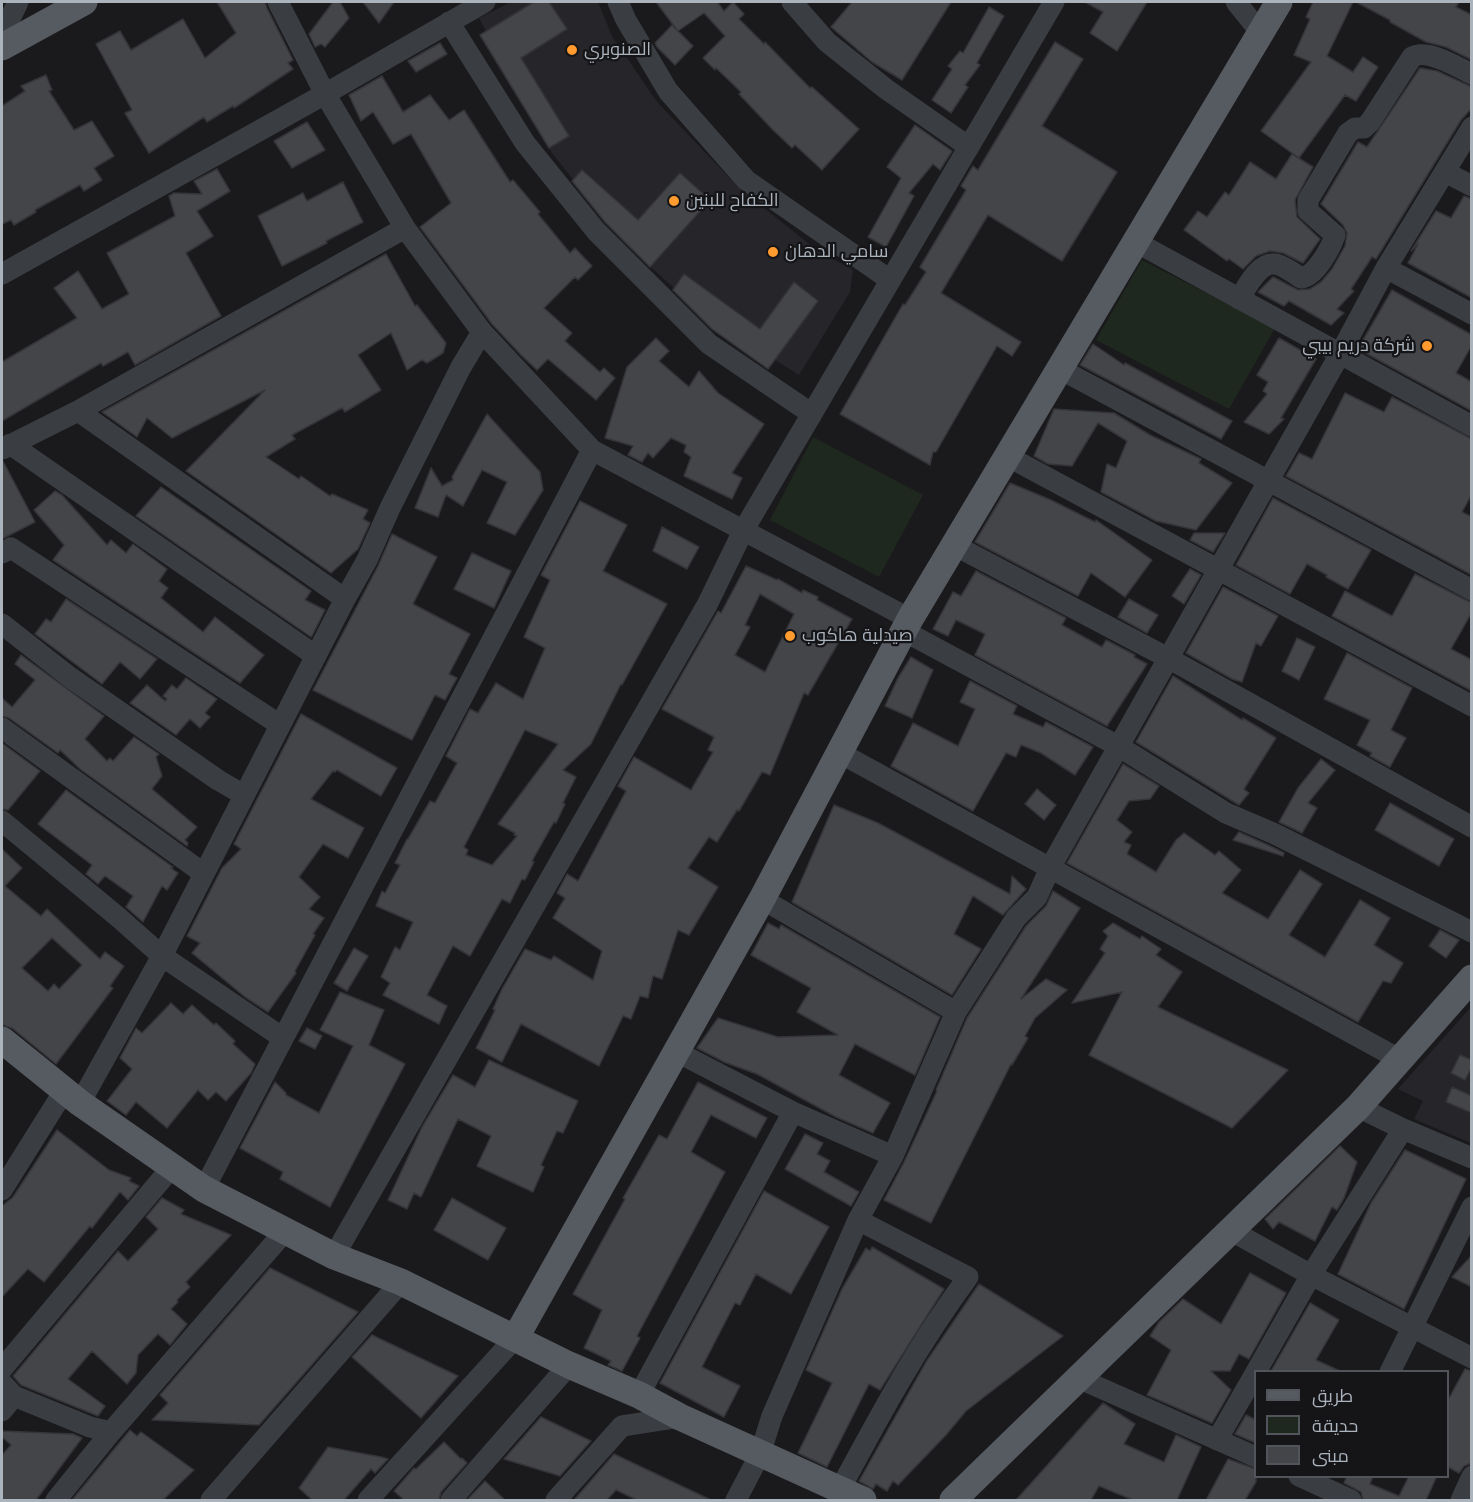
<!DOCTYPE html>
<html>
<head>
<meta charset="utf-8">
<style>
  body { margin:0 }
  #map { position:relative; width:1473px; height:1502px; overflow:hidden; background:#1a1a1c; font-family:"Fira Sans",Cairo,sans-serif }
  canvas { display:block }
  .frame { position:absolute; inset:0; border:3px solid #abb3bd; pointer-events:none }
  .legend { position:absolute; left:1254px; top:1370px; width:195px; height:108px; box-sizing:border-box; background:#151518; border:2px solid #51545a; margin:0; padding:8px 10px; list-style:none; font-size:18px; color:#abb3bd }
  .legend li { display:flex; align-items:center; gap:12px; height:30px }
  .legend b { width:30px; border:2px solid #51545a }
</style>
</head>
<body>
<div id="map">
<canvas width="1473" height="1502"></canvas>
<div class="frame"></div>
<ul class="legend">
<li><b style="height:8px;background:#565a61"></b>طريق</li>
<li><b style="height:16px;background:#1f281f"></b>حديقة</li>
<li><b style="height:16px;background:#444549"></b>مبنى</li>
</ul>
</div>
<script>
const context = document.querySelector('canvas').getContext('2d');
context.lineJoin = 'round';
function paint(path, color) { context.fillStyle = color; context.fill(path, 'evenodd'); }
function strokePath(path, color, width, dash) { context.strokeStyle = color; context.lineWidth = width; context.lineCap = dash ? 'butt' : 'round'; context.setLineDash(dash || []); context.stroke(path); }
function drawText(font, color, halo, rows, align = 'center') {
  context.font = font + ' "Fira Sans",Cairo,sans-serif'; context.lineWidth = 4.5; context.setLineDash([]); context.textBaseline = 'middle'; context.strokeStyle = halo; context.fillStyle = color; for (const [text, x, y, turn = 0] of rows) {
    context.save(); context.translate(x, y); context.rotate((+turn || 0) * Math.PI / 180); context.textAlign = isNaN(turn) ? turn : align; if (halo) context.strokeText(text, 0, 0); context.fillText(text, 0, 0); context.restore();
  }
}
paint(new Path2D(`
  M511,2H598L612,36L657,102L739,188L818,251L853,270L850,292L799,375L705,316L622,241L552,153L479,18Z
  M1471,1007V1143L1414,1119L1423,1101L1398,1089Z`), '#26262a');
paint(new Path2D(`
  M1142,260L1275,328L1229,409L1096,340Z
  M813,437L923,495L879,577L770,520Z`), '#1f281f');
const building = new Path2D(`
  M217,2H265L267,8L293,60L288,63L293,69L234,108L233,106L207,122L204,117L149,153L125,113L132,110L96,44L120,31L131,50L183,19L205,58L236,33Z
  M333,2H340L349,18L325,47L321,44L315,47L309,34Z
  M363,2H394L379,23Z
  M534,2H549L567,29L521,58L569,136L549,148L480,35Z
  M656,2H720L718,3L724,11L733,2L744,14L739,19L764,44L765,42L810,88L812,87L859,129L822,170L795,145L792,148L772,129L739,94L741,92L716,68L715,70L703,58L725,36L704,13L678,31L693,46L675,65L657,47L655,43L672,25L677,30Z
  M852,2H951L902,80L872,62L831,27Z
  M1085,2H1147L1117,51L1090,33L1103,12Z
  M1313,2H1353L1327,56L1353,72L1363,57L1378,67L1356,101L1345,95L1299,158L1261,131L1311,62L1294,55L1310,19L1306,17Z
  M1356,2H1459L1456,7L1472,15V60L1446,47L1426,42L1390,22V20Z
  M989,7L1004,16L977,63L980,65L965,85L968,87L951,113L932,100L952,69L948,66L960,51L963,53Z
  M1055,42L1083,59L1042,126L1117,172L1062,261L988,215L941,293L1021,342L1012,356L997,346L936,452H933L930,465L840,414L903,304L905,305L926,272L920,267L966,190L961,186L973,166L978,170Z
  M440,43L447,54L416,72L408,61Z
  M1420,68L1437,71L1472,87V108L1461,120L1376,259L1372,257L1351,289L1354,291L1337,309L1344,313L1331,325L1289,301L1284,306L1258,292L1273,277L1298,290L1310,289L1321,282L1332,269L1345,246L1347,233L1343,225L1321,204L1358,142L1367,147Z
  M46,75L52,90L49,91L74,130L92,121L114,156L94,168L102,180L84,191L80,185L35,210L36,212L14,225L11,220L2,224V106L25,91L21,86Z
  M382,76L403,112L430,95L449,120L464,110L510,182L513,180L540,212L538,214L570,253L575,248L592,266L578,280L575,277L544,308L572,333L565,341L600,372L604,368L615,378L596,400L548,359L537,370L522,356L492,324L420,227L451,203L411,134L393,144L373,112L361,121L349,95Z
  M307,122L325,150L292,168L274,141Z
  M915,125L952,151L940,170L933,164L909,193L914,196L886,247L868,237L901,178L887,167Z
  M1292,154L1313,167L1295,200L1297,217L1320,239L1303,263L1283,253L1270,251L1256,256L1243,269L1229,259L1227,261L1184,230L1198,211L1207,217L1225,192L1229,195L1250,162L1276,179Z
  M217,169L230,191L197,211L213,236L186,253L221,316L135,365L128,352L103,366L101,363L2,421V362L77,318L54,288L78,271L102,309L129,294L107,253L175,216L169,196L174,193L202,194L194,181Z
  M582,170L638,220L680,173L710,200L650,267L605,222L572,181Z
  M343,182L363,222L326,241L327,243L282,266L258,216L303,193L307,201Z
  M1464,196L1472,199V298L1408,263L1418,244L1411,251L1436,211L1451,218Z
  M386,254L415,306L417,305L446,343L443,353L427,363L422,360L407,370L391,333L358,355L381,390L345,412L342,408L292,435L295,439L266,457L299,479L301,476L330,496L332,494L368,510L363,519L370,523L358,549L331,573L186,471L265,390L172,438L147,418L137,437L102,412Z
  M684,274L760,329L794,282L818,301L768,369L712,329L673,290Z
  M1392,290L1472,335V345L1456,373L1472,382V411L1360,350L1359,347Z
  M656,338L669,351L659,361L689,387L699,371L718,393L764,424L732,473L742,478L732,499L684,476L691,457L684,452L686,445L671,438L653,458L648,453L642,462L628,455L633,446L605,438L627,367Z
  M1279,338L1316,359L1281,418L1284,419L1269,434L1244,422L1267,394L1263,391L1268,382L1257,375Z
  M1093,344L1124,365L1125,363L1232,421L1221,439L1080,365Z
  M1345,393L1384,412L1392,397L1472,439V494L1462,512L1472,517V575L1286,476L1299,453L1312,459Z
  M1054,409L1114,413L1150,435L1201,459L1199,463L1232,483L1196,530L1156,521L1101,492L1107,464L1116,468L1127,441L1098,423L1072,466L1048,464L1034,456Z
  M487,414L540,472L543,490L515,535L487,523L507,482L482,470L463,506L446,495L438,517L415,508L431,468L442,486L453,480L452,477Z
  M3,461L35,522L2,539V462Z
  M1010,483L1051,500L1095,522L1096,520L1152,560L1125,597L1091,573L1078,596L975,542Z
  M161,487L311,591L305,600L325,610L312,636L311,637L136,516Z
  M55,491L62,495L107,545L111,540L126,553L133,544L167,569L159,581L168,588L161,598L203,632L215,617L264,655L240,683L53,560L64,545L34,510Z
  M1273,498L1371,550L1348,589L1326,577L1327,575L1307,564L1290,594L1236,565Z
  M580,501L627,525L603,571L667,604L622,685L621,684L591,744L563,770L576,777L563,803L565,804L556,823L554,822L532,861L534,862L525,880L522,879L510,903L502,899L470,956L453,946L427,995L447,1006L439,1024L383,995L390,983L381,977L395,947L400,950L413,922L376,906L382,891L385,893L400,865L395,863L407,839H408L430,801L435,803L457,763L446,756L470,709L478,713L496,683L523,699L545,648L524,637L550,580L541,575ZM525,730L558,744L498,824L515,833L514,835L517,836L492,865L466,855L468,850L464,847Z
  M662,527L699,547L687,569L653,551Z
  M1194,533H1225L1213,552L1190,540Z
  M392,534L437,557L413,604L470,634L449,674L457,678L445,700L435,695L412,740L313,690L378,566Z
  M472,553L511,571L494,608L454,589Z
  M746,566L777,580L778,579L802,593L803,590L818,597L817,600L852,619L808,695L804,693L770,775L762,772L739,811L737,810L717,842L709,837L688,868L718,887L689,935L678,930L662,979L653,976L648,998L640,996L631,1019L623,1016L599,1066L521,1024L502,1062L476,1048L495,1010L493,1009L502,989L525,949L551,960L554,956L593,980L602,951L553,918L565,898L557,893L567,874L578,881L626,791L618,786L634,757L691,790L713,752L708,750L714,737L662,709L718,611L721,613ZM760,594L794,614L765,672L735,655L750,627L745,625Z
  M1190,569L1201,575L1184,604L1172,596Z
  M976,571L1066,618L1062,625L1102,647L1106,640L1135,655L1134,657L1147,664L1107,726L975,655L985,634L956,620L948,636L933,629L953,592L961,596Z
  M1415,574L1472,603V612L1451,649L1472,660V691L1332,616L1345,591L1392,616Z
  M1223,587L1278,616L1261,646L1256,643L1242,682L1232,679L1186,653Z
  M66,599L157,659L140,679L120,662L102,684L35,634L46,619L51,622Z
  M1129,599L1158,615L1147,633L1118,617Z
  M1297,638L1315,647L1299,680L1282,671Z
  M1347,653L1412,688L1391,730L1406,738L1390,767L1370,756L1372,753L1357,745L1370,720L1324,699Z
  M21,655L104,716L85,739L107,761L110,758L113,761L134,737L159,754L156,757L162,776L152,789L197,827L185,840L188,843L187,846L80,769L60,750L58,753L9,718L2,716V698L12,707L35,680L15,664Z
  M911,657L933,670L912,718L885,706L898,678Z
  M1173,676L1242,720L1243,718L1276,738L1244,789L1249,793L1239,805L1136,742Z
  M186,678L217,699L205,713L210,717L200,728L190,719L176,735L130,703L147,685L165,701L167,699L163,696L172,685L177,689Z
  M970,681L1017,706L1013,714L1043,727L1046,722L1093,747L1075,775L1041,753L1021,745L1016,757L1006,753L973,811L891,766L913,723L958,746L975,709L960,702Z
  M301,714L397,768L381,796L337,770L335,772L333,771L311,799L364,828L348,858L323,844L299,877L320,897L309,909L324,918L313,934L315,935L295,971L296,973L268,1012L245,997L192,953L200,943L187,936L222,868L241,849L234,844Z
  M2,743L40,771L8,810L2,809Z
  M1321,759L1335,770L1308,803L1317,808L1302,833L1279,822L1298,788Z
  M1123,764L1159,786L1150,799L1129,801L1117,820L1132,832L1124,842L1131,845L1127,854L1156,872L1176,840L1184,833L1215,855L1219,851L1241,870L1222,893L1268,919L1300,870L1322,884L1289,935L1325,957L1360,900L1390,918L1374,945L1403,963L1391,983L1383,981L1358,1022L1067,863Z
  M1037,789L1056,805L1044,820L1025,804Z
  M66,790L173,867L171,868L178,873L167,890L162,886L143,922L126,907L133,896L105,876L98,884L86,874L92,865L38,824Z
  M1390,803L1454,839L1439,866L1375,830Z
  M834,805L878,823L1010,894L1012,876L1026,889L1003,915L973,896L954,934L981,949L952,995L792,902Z
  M1239,832L1270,846L1284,853L1283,856L1233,840Z
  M2,849L22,868L5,886L41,916L47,909L100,959L105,952L124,966L110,986L113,988L56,1064L12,1028L2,1025ZM52,938L82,965L59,989L54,984L48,991L22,968Z
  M1053,891L1080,908L1021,999L1046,979L1067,990L1035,1018L1025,1036L1028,1038L1012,1065L1011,1064L931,1223L884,1200L904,1162L937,1091L936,1090L967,1018L1026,926L1046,906Z
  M768,923L779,929L781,925L940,1017L915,1075L855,1044L839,1075L890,1103L873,1133L836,1117L757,1074L724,1062L697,1048L718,1018L778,1037L838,1035L797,1012L811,988L751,955Z
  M1113,923L1140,939L1142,936L1161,949L1156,955L1182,972L1158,1007L1288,1070L1232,1128L1089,1055L1122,992L1072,1003L1105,953L1100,949L1108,936L1103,931Z
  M1440,930L1459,940L1446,958L1429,946Z
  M354,948L368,956L347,991L334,983Z
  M340,992L384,1010L369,1045L405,1064L330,1207L280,1179L283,1172L240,1148L275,1082L286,1093V1095L319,1113L353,1046L320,1030Z
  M171,1003L183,1014L192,1005L214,1025L216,1023L235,1041L233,1044L255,1064L251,1073L226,1101L216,1092L208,1100L198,1090L167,1128L136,1102L126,1115L107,1101L132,1069L120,1058L136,1028L142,1033Z
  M307,1028L322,1036L315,1049L299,1041Z
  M1460,1055L1472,1060V1067L1465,1080L1451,1073Z
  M489,1060L578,1101L563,1133L557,1131L541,1165L544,1167L533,1192L477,1166L491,1136L458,1119L421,1197L414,1193L407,1209L388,1200L422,1127L453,1075L475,1087Z
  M698,1082L767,1118L756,1138L711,1115L691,1152L725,1172L637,1336L640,1338L622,1371L608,1365L611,1361L584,1348L602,1310L573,1294L625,1199L623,1198L659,1135L667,1139Z
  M1452,1087L1472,1096V1113L1446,1102Z
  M57,1130L109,1170L131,1178L129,1181L139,1186L128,1200L120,1192L92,1228L90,1226L44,1282L28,1269L2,1297V1206L13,1197Z
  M805,1134L823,1143L817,1154L830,1161L824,1172L859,1192L851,1206L785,1169Z
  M1340,1146L1357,1162L1344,1198L1337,1210L1332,1207L1315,1241L1279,1222L1273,1229L1265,1219Z
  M1405,1150L1466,1179L1404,1309L1338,1274L1371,1203Z
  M764,1191L829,1227L791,1294L756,1274L740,1305L735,1303L702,1367L740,1386L724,1417L660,1383Z
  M162,1198L184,1210L181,1214L231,1235L186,1282L190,1287L177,1300L178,1302L171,1309L187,1324L170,1345L158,1334L138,1355L136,1373L127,1384L92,1351L68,1379L105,1406L98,1416L21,1385L13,1376L118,1251L128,1261L158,1229L146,1217Z
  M452,1198L506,1228L488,1260L434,1230Z
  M872,1247L944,1289L880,1390L869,1384L827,1467L798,1453L832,1383L806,1370L842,1289L866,1248L870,1251Z
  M1472,1255V1287L1452,1277Z
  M270,1268L358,1312L259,1425L152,1420L168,1403L160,1395Z
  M1250,1273L1286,1293L1249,1359L1239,1354L1230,1371H1211L1231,1390L1212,1423L1147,1395L1171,1350L1150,1336L1159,1322L1183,1299L1221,1324Z
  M979,1284L1063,1336L966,1411L946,1435L898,1485L893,1481L887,1491L876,1484L873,1489L859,1481L926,1362Z
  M1310,1303L1339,1320L1316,1360L1340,1371H1271Z
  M372,1335L458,1376L421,1418L352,1357Z
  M1465,1369L1472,1371V1463L1464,1466L1459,1473L1448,1467V1400Z
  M1103,1403L1135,1424L1124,1444L1164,1462L1176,1435L1201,1447L1177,1500H1133L1099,1486L1091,1500H1016Z
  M1246,1415L1256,1420V1443L1235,1434Z
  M541,1417L591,1441L560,1476L504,1459Z
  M130,1430L137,1436L141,1432L194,1470L163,1500H72Z
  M2,1431L73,1434L82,1438L36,1500H2V1455L11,1445L2,1437Z
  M444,1442L461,1459L462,1458L467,1463L441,1492L439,1500H404L394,1491L414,1468L416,1469Z
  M328,1447L381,1457L388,1459L375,1473L371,1469L344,1500H312L299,1488Z
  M614,1454L711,1500H637L616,1490L607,1500H574Z
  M1228,1459L1256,1469V1482L1245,1500H1206Z
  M1347,1476H1373L1370,1484L1399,1496L1409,1476H1437L1426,1500H1363L1361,1492L1344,1483Z
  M485,1481L505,1500H467Z`);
paint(building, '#444549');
strokePath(building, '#343439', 1.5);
strokePath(new Path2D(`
  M278,2L325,94L405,228L482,332L592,450L910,619
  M618,2L626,20L668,91L746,180L890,280
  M792,2L827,42L886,89L969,147
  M1236,2L1261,33
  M449,22L525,143L596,231L709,344L812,414
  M2,36L18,2
  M1445,172L1472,186
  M1136,242L1472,426
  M1386,268L1472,314
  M2,274L325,94L485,2
  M1239,299C1247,287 1259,261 1276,264C1284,266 1294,273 1301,278C1315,277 1331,248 1335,235L1308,211V200L1348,133L1355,128H1364L1370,122L1412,57C1427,48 1457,67 1472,74
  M1060,369L1472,590
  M78,411L345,599
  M10,444L316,656
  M2,449L78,411L405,228
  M1007,456L1472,706
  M954,545L1168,658L1472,827
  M2,553L11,548L280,725
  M2,624L71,678L218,780L244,795
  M904,631L1118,746L1226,813L1275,834L1472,932
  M2,728L203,873
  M840,753L1399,1059
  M2,821L118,917L162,956L283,1038
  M762,899L956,1012
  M675,1051L793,1112L893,1156
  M80,1103L162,956L345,599L367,560L390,508L461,367L482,332
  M1358,1107L1403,1129L1472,1158
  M204,1189L592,450
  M2,1190L64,1091
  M1230,1230L1311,1275L1472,1358
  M334,1256L707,605L743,531L1054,2
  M2,1369L172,1167
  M1256,1372L1311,1275L1403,1129
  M1390,1372L1472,1207
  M1078,1378L1256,1457
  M2,1383L14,1396L90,1427L111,1432
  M639,1395L793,1112
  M2,1411L14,1396
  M1217,1440L1256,1372
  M1299,1476L1351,1500
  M839,1491C880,1415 917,1346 968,1277L858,1220
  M56,1500L111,1432L286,1230
  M211,1500L401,1282
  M368,1500L516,1337
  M451,1500L569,1365
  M556,1500L622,1426L680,1417
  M736,1500L760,1454L772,1416L858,1220L893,1156L956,1012L1016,918L1037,897L1050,868L1340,354L1386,268L1472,127
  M1461,1500L1472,1476`), '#3a3d42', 21);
strokePath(new Path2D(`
  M2,47L84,2
  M2,1040L80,1103L204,1189L334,1256L401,1282L569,1365L639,1395L680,1417L863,1500
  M516,1337L762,899L910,619L1279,2
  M953,1500L1358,1107L1472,978`), '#565a61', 27);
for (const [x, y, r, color] of [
  [572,50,6,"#ff9b2f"],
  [674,201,6,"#ff9b2f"],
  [773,252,6,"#ff9b2f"],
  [1427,346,6,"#ff9b2f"],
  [790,636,6,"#ff9b2f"]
]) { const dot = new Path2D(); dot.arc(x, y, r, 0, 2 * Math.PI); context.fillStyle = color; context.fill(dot); strokePath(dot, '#151518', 2); }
drawText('18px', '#abb3bd', '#151518', [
  ["الصنوبري",584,50],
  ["الكفاح للبنين",686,201],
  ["سامي الدهان",785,252],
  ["شركة دريم بيبي",1415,346,"right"],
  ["صيدلية هاكوب",802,636]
], 'left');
</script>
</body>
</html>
